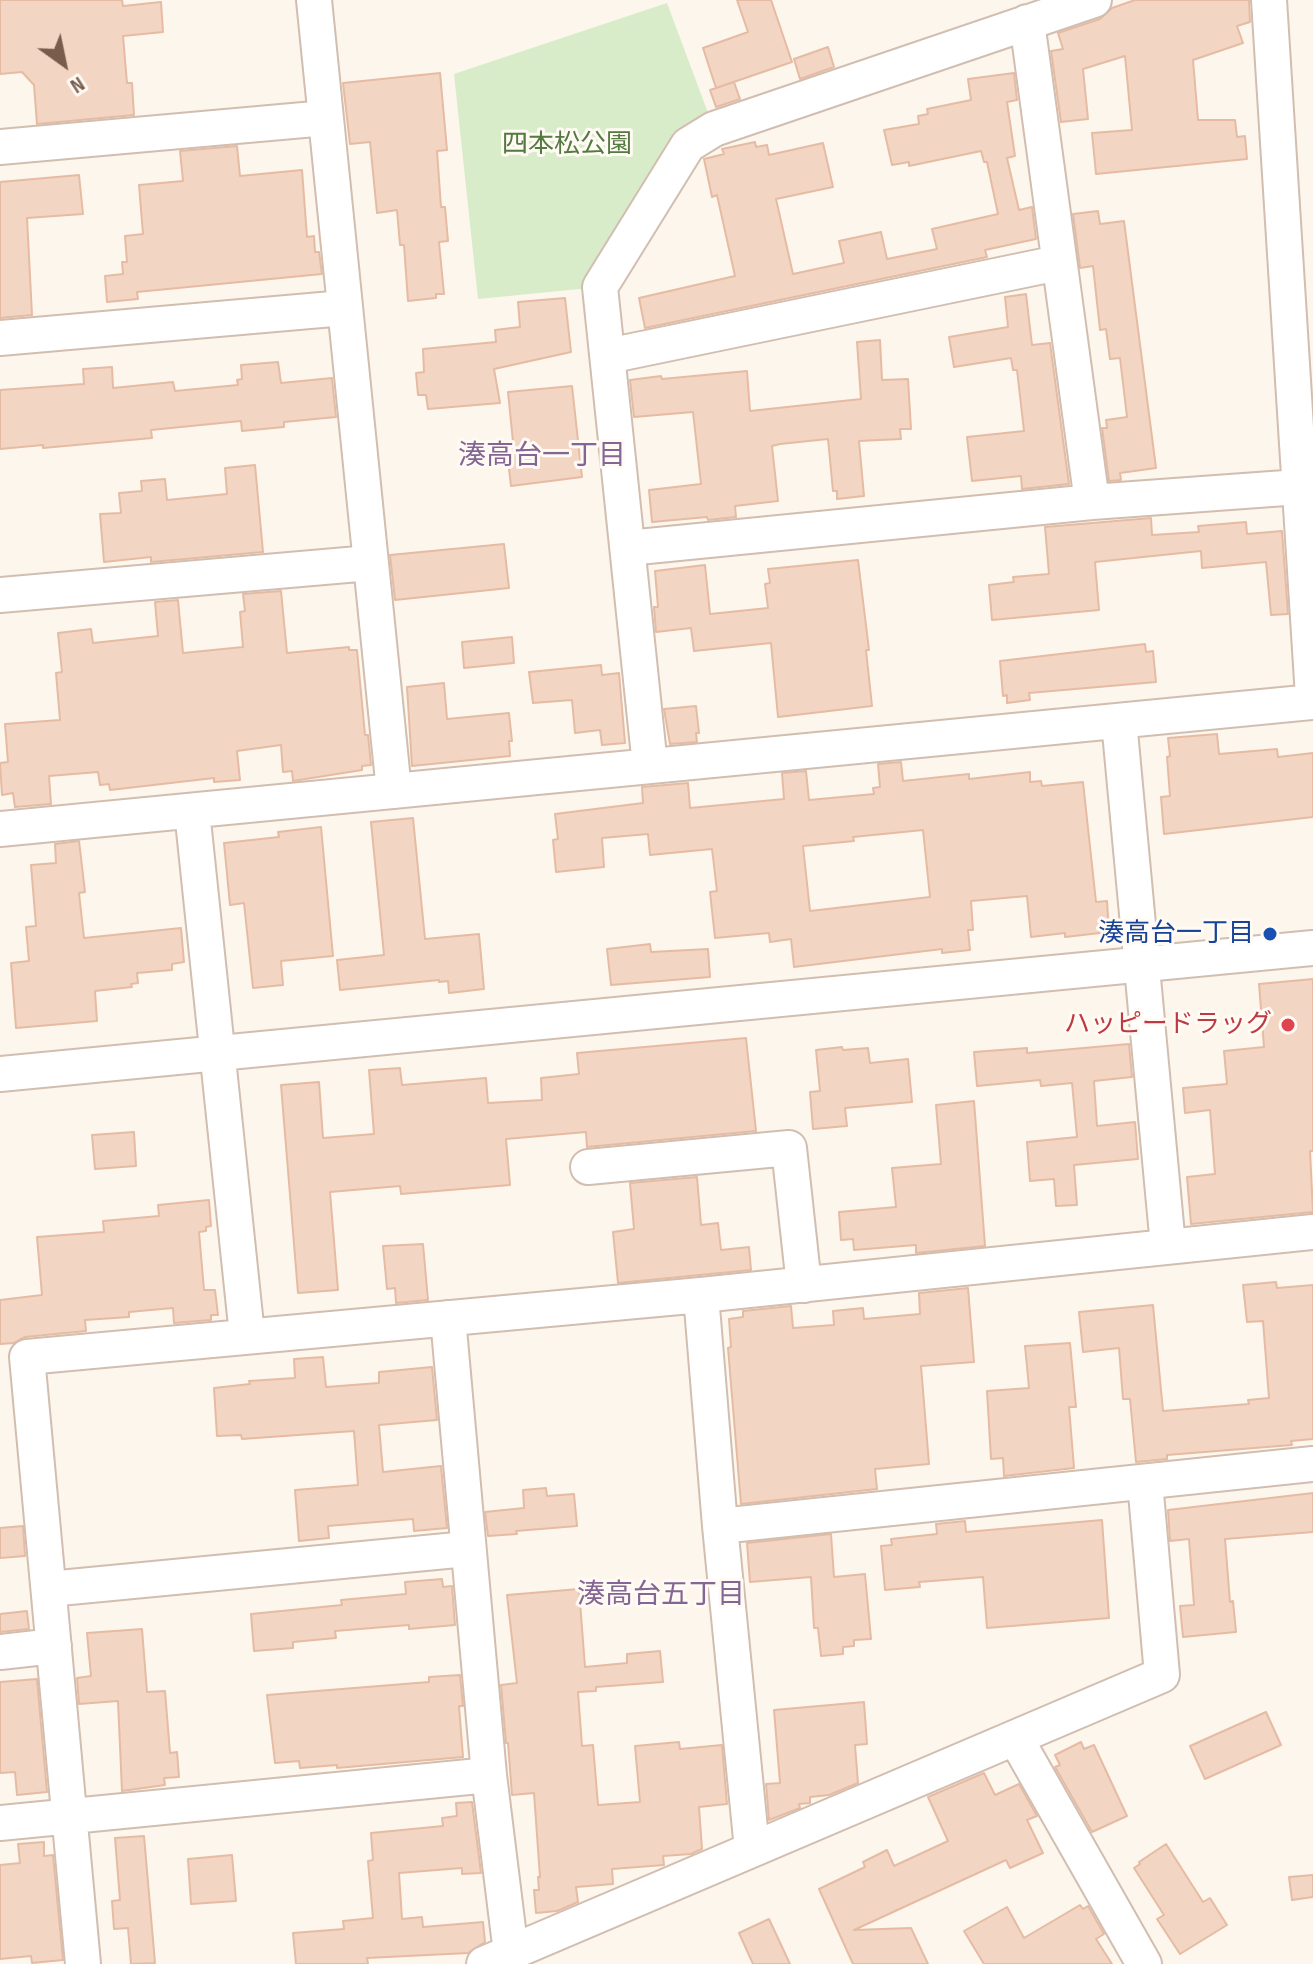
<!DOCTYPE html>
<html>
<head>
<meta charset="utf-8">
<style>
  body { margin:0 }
  #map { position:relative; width:1313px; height:1964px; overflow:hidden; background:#fdf6ec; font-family:"Sofia Sans Condensed",sans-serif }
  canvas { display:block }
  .north { position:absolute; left:24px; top:24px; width:80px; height:80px; -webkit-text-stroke:6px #fffaf3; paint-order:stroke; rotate:147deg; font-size:22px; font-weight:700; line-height:32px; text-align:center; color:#7a5c4d }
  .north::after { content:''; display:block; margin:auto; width:28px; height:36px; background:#7a5c4d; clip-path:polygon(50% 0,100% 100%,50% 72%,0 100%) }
</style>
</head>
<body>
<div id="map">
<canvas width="1313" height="1964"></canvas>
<div class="north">N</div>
</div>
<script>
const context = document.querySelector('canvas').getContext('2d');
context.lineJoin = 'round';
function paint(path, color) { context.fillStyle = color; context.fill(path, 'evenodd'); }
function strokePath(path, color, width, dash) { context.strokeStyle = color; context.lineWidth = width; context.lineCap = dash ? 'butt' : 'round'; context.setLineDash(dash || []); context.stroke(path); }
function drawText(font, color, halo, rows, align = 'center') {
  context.font = font + ' "Sofia Sans Condensed","Noto Sans JP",sans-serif'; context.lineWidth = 6; context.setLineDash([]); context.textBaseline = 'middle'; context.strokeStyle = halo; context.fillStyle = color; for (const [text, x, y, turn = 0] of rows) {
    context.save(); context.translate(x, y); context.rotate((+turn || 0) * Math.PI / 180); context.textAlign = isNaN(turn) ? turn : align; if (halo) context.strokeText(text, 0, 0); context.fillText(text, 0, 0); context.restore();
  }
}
paint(new Path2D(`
  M667,3L714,129L600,287L478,299L454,74Z`), '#d8ecc9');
const building = new Path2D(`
  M0,0H122L123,6L161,2L163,32L123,36L127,83H132L134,115L37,124L34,85L22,72L0,74Z
  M737,0H771L792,62L716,88L703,48L748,32Z
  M1135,0H1249L1250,22L1237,26L1243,43L1193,60L1198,120H1235L1237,137L1245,136L1247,159L1096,174L1092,133L1132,130L1125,56L1083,69L1088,119L1061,122L1051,51L1063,49L1058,33L1100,19L1112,8Z
  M828,47L834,67L800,79L794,59Z
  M440,73L447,150L437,151L441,207H445L448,241L439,242L444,294H436V298L408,301L404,245H400L397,210L377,213L370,142L350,144L343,83Z
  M1014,73L1017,100L1007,102L1015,156L1007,158L1019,210L1032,207L1036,239L985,250L987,257L645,328L639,298L735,276L717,195L712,197L704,159L724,154L722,149L755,142L756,147L767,145L769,155L823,143L833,187L776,199L793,274L844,263L839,241L881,232L887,259L937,249L932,229L998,214L987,162H984L981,151L909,166V162L892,165L884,130L919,124L918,116L928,114L927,109L971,100L968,79Z
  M734,82L740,99L716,107L710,90Z
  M237,146L240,176L302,170L307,237L314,236L315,252H319L322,274L137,292L138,299L107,302L105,276L123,274L122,262H127L125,236L143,234L139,185L183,181L180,151Z
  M79,175L83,214L27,218L32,315L0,318V182Z
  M1098,211L1100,224L1124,221L1156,468L1120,473L1121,480L1109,481L1102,428H1107L1106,420L1127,417L1120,358L1110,359L1106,329L1100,330L1093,266L1080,268L1073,214Z
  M1026,294L1032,345L1050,343L1069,484L1022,489L1021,476L972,481L967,437L1024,431L1017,370H1013L1011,358L954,367L949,337L1008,327L1005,297Z
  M565,298L571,352L494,369L500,403L428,409L426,395H418L416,373L424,372L423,349L496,342L495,330L520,327L518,302Z
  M880,340L882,380L908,379L911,429H900L901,439L859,441L864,496L837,499V491H833L828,439L780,444L772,446L778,501L735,506L736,517L708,520L707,517L652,522L649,490L701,484L693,412L634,417L630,380L661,376L662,379L747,371L750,411L861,399L857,342Z
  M278,362L281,383L332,378L336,417L284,422V427L242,431L241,421L151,430L152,438L43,448V445L0,449V390L84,384L83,369L112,367L113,388L173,382L175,391L238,385L237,380L242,379L241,365Z
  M572,386L582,477L511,486L507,453L514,452L508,392Z
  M255,465L263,552L151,562V557L104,562L100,514L121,513L119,493L142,491L141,481L165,479L167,500L227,494L225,468Z
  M1151,518L1152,535L1199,532L1198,526L1246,522L1247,534L1282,531L1288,614L1271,615L1266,562L1202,568L1201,551L1095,562L1099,610L992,620L989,585L1014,582L1013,577L1049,574L1045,527Z
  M504,544L509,588L395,600L390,555Z
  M858,560L869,650H866L872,706L778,717L771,643L694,651L691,628L656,632L654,607H658L655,571L705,565L710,614L768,608L765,584L770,583L768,569Z
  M281,591L287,653L349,647V650H357L365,735H368L371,765L362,766V770L293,781L292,771L283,772L281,745L237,751L240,780L214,782V778L110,790L109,784L100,785L98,772L49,776L51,804L15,807L13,793L2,795L0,763L8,762L5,724L60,720L56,673L62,672L58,633L91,629L93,643L158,636L155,602L178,600L183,653L243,647L240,612L245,611L243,594Z
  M512,637L514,663L464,668L462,642Z
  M1145,644L1146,652L1153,651L1156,682L1029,693L1030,700L1007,703V695L1003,696L1000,661Z
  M601,665L602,675L619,673L625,743L602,745L600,730L575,733L572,700L533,703L529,672Z
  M444,683L447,719L509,713L512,741H509L510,756L412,766L407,687Z
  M696,706L699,733H696L697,742L670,744L664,709Z
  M1217,734L1219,754L1277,749L1278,757L1313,753V817L1164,834L1161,797L1170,796L1167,757L1170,756L1168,738Z
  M901,762L903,781L969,774V779L1030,772V782L1041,781L1042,786L1083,782L1096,902L1107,901L1109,932L1065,937V933L1031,937L1027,896L971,901L973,930H968L970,950L942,953V949L794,967L791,939L770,942L769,933L715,938L710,892L717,891L712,849L650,855L648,834L602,838L604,867L556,872L553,840L558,839L555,814L643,803L642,787L688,783L690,808L784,799L782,773L806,771L809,800L874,794L873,788L880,787L878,764ZM923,830L930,897L810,911L803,846L854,841L853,837Z
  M413,818L425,939L479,934L484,989L449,993L448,981L439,982V980L340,990L337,960L384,955L371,822Z
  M321,827L333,956L281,961L283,985L253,988L244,903L230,905L224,843L279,837L278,832Z
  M79,841L85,892L79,893L84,938L181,928L184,962L172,964V970L137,973L138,983L131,984L132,987L95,991L97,1021L16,1028L11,963L29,961L26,927L36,926L31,865L56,863L55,844Z
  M650,944L651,952L708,949L710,977L611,985L607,949Z
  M1313,979V1151H1310L1313,1212L1191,1224L1187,1177L1215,1174L1210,1110L1185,1113L1183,1088L1227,1084L1224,1051L1264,1047L1259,984Z
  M746,1038L756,1131L587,1147L586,1132L506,1139L510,1185L401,1194L400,1186L330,1192L338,1290L298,1293L281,1085L319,1082L323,1138L374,1134L369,1070L400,1068L402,1085L486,1078L488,1103L542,1100L541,1078L579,1074L577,1053Z
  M1129,1044L1132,1077L1094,1081L1097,1126L1135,1122L1138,1159L1074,1165L1077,1205L1056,1206L1054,1179L1030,1181L1027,1142L1077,1137L1072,1083L1041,1086L1040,1080L977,1086L974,1052L1027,1048V1053Z
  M842,1047L843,1050L868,1048L870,1063L908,1059L912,1102L845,1108L847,1126L813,1129L810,1092L820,1091L816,1050Z
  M974,1101L985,1246L916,1253V1245L854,1250L853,1239L841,1240L839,1212L896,1207L892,1168L941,1164L936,1105Z
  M134,1132L136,1166L95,1169L92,1135Z
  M697,1177L701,1225L718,1223L721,1250L749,1247L751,1270L618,1283L613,1232L634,1229L630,1183Z
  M209,1200L211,1226L206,1227V1231L199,1232L204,1290H215L218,1315H211V1320L174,1323L173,1308L129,1312V1317L85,1320L86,1331L25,1337L14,1343L0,1344V1300L42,1295L37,1237L104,1232L103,1221L159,1216L158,1205Z
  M423,1244L428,1300L396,1303L395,1288L387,1289L383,1246Z
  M1276,1282L1277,1288L1313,1285V1439L1291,1441L1292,1445L1167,1455V1459L1136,1462L1130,1399H1123L1119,1348L1083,1352L1079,1312L1153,1305L1163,1411L1249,1404L1248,1400L1269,1398L1263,1321L1247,1322L1243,1285Z
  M968,1288L974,1362L921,1366L929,1464L875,1469L877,1489L741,1504L728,1348L731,1347L729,1319L743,1317V1311L791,1306L793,1328L834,1325L833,1311L863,1308L864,1319L920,1314L919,1293Z
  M1070,1343L1076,1407H1069L1074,1468L1004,1476L1003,1458L991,1459L987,1391L1029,1388L1025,1346Z
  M323,1357L326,1387L379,1383V1372L432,1367L437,1420L379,1425L383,1472L441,1466L447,1528L414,1531L413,1519L328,1526L329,1538L299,1541L295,1490L358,1485L354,1431L242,1439L241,1435L217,1436L214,1388L250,1384L249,1381L295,1378L294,1359Z
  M546,1488L547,1496L574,1494L577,1526L516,1531L517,1534L488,1536L485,1512L524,1508L523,1490Z
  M1313,1493V1532L1225,1539L1230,1602L1233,1601L1236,1632L1183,1637L1180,1606L1194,1605L1189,1539L1170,1541L1168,1510Z
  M1102,1520L1109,1618L987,1628L983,1577L919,1582L920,1587L885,1590L881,1546L892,1545L891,1539L937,1534L936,1524L965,1521L966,1532Z
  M23,1526L25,1556L0,1558V1528Z
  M831,1534L834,1577L865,1574L871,1639L854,1640V1646L843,1647V1654L821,1656L818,1628H814L811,1577L750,1582L747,1543Z
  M442,1579L443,1587L452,1586L455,1625L409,1629V1625L335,1631L336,1638L293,1642V1648L254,1651L251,1614L342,1605L341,1600L406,1594L405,1582Z
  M579,1589L585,1667L627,1663V1654L660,1651L663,1682L596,1687V1691L578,1692L582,1746L593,1745L598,1805L640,1802L635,1746L679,1742L680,1749L722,1745L727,1804L699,1807L702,1849L691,1854L663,1856L664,1865L612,1869L613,1884L576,1887L578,1902L557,1911L536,1913L534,1890H539L538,1877H540L534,1793L512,1795L508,1743H506L501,1685L517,1683L507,1595Z
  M27,1611L29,1629L0,1632V1614Z
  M142,1629L147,1692L165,1691L170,1753L177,1752L179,1777L164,1778L165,1785L122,1791L118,1701L79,1704L77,1678L91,1676L87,1633Z
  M460,1675L463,1706H459L463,1757L337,1768V1765L300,1768L299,1761L275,1763L267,1695L429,1682V1677Z
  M37,1679L47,1792L17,1795L15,1772L0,1773V1682Z
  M864,1702L867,1744L855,1745L858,1783L829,1795L810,1797V1803L799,1804L800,1808L769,1820L766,1784L780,1783L774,1710Z
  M1266,1712L1281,1745L1205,1779L1190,1746Z
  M1081,1742L1084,1749L1094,1745L1127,1816L1092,1832L1055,1767L1060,1765L1055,1755Z
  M984,1773L995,1795L1019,1784L1037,1816L1027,1820L1043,1853L1010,1868L1006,1860L854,1930L911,1928L928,1964H853L819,1889L865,1867L863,1862L887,1850L894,1866L948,1841L928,1797Z
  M472,1802L481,1873L462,1874V1868L399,1873L402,1919L422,1917L423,1927L483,1922L485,1942L468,1953L367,1958L368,1964H296L293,1933L344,1929L343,1921L373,1918L368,1861L373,1860L371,1833L443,1826L442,1818L457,1816L456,1803Z
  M144,1836L155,1963L131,1964L128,1928L114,1929L112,1901L120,1900L115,1838Z
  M44,1842V1856L53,1855L63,1960L32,1963L31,1956L0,1959V1865L20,1863L18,1844Z
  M1166,1844L1203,1902L1210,1898L1227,1925L1180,1954L1157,1919L1164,1915L1134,1868L1140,1864L1139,1862Z
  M232,1855L236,1901L191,1904L188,1859Z
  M1313,1875V1897L1292,1900L1289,1877Z
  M1080,1905L1083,1909L1088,1906L1104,1934L1096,1939L1112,1964H984L964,1931L1007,1907L1024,1938Z
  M769,1919L790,1964H753L739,1933Z`);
paint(building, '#f3d5c3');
strokePath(building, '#e6bba3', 2);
const minor = new Path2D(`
  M314,0L394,791
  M1269,0L1313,697
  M1027,22L1092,502
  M0,147L326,118
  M0,338L344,308
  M608,356L1058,263
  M628,548L1092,502L1299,487
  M0,595L370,563
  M1119,721L1168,1246
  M650,766L600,287L688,145L714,129L1094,0
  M192,811L247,1335
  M0,829L1313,702
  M0,1074L1313,948
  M588,1167L789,1148L804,1285
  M701,1295L720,1526L752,1849
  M448,1318L489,1775L511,1953
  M720,1526L1313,1464
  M49,1589L467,1549
  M0,1652L54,1646
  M1016,1739L1144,1964
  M0,1823L489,1775
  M83,1964L27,1357L701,1295L1313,1232
  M484,1964L1162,1675L1145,1482`);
strokePath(minor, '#d1beb0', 38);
strokePath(minor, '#fff', 34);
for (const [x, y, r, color] of [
  [1270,934,8,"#1a4fb4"],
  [1288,1025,8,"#e0444e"]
]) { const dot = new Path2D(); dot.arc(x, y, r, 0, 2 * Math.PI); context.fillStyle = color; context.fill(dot); strokePath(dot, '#fffaf3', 3); }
drawText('26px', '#537a41', '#fffaf3', [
  ["四本松公園",567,145]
]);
drawText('26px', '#164399', '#fffaf3', [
  ["湊高台一丁目",1254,934]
], 'right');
drawText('26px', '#be3a42', '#fffaf3', [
  ["ハッピードラッグ",1272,1025]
], 'right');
drawText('28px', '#846695', '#fffaf3', [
  ["湊高台一丁目",542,457],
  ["湊高台五丁目",661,1596]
]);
</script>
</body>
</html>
